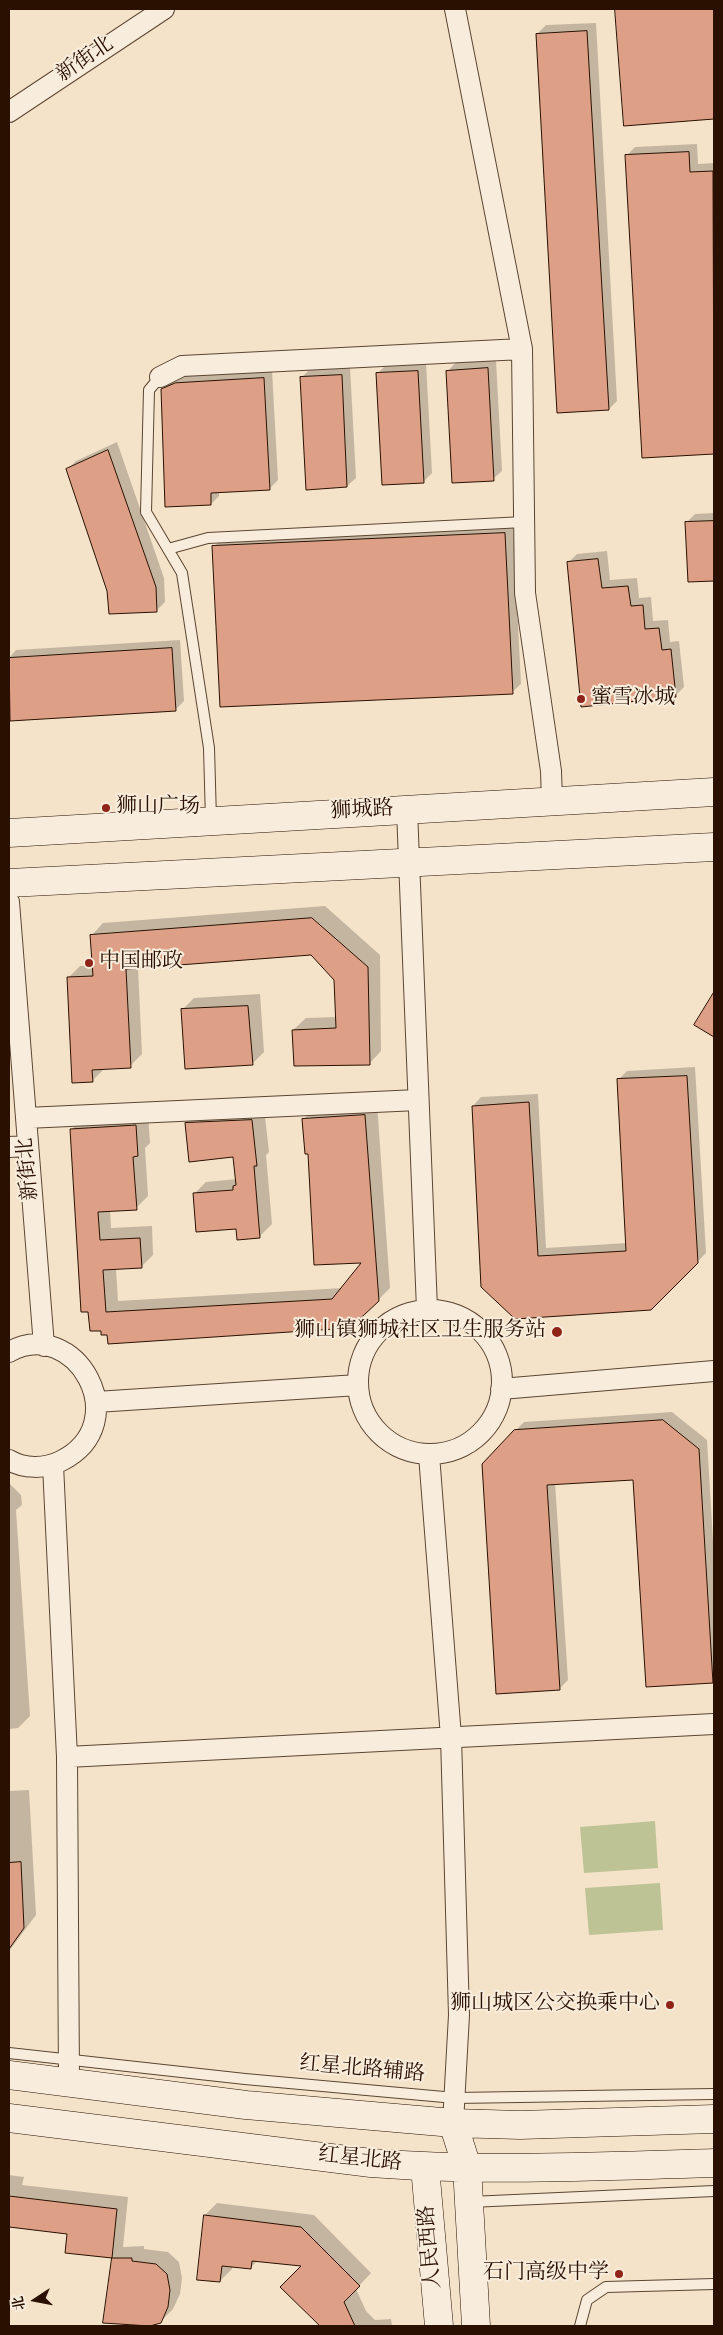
<!DOCTYPE html>
<html>
<head>
<meta charset="utf-8">
<style>
  body { margin:0 }
  #map { position:relative; width:723px; height:2335px; overflow:hidden; background:#f5e3c9; font-family:"Sorts Mill Goudy","Noto Serif SC",serif }
  canvas { display:block }
  .frame { position:absolute; inset:0; border:10px solid #291000; pointer-events:none }
  .north { position:absolute; left:10px; top:2275px; width:50px; height:50px; -webkit-text-stroke:4px #f8eddc; paint-order:stroke; rotate:259deg; font-size:14px; font-weight:700; line-height:20px; text-align:center; color:#291000 }
  .north::after { content:''; display:block; margin:auto; width:18px; height:22px; background:#291000; clip-path:polygon(50% 0,100% 100%,50% 72%,0 100%) }
</style>
</head>
<body>
<div id="map">
<canvas width="723" height="2335"></canvas>
<div class="frame"></div>
<div class="north">北</div>
</div>
<script>
const context = document.querySelector('canvas').getContext('2d');
context.lineJoin = 'round';
function paint(path, color) { context.fillStyle = color; context.fill(path, 'evenodd'); }
function strokePath(path, color, width, dash) { context.strokeStyle = color; context.lineWidth = width; context.lineCap = dash ? 'butt' : 'round'; context.setLineDash(dash || []); context.stroke(path); }
function drawText(font, color, halo, rows, align = 'center') {
  context.font = font + ' "Sorts Mill Goudy","Noto Serif SC",serif'; context.lineWidth = 4; context.setLineDash([]); context.textBaseline = 'middle'; context.strokeStyle = halo; context.fillStyle = color; for (const [text, x, y, turn = 0] of rows) {
    context.save(); context.translate(x, y); context.rotate((+turn || 0) * Math.PI / 180); context.textAlign = isNaN(turn) ? turn : align; if (halo) context.strokeText(text, 0, 0); context.fillText(text, 0, 0); context.restore();
  }
}
paint(new Path2D(`
  M655,1821L658,1868L584,1873L580,1827Z
  M660,1883L663,1930L589,1935L585,1888Z`), '#bec395');
paint(new Path2D(`
  M616,9H714V118L625,125Z
  M596,23L617,401L609,409L537,34L546,25Z
  M697,144L698,164L714,163V453L644,457L626,156L635,147Z
  M496,360L502,471L493,479L448,371L456,362Z
  M426,363L432,473L423,482L378,373L386,365Z
  M350,367L356,478L347,486L301,378L310,369Z
  M272,370L278,480L269,489L219,491V496L211,504L162,389L171,380L185,375Z
  M117,442L164,578L165,602L156,611L108,590L67,470L76,461Z
  M714,513V580L689,581L686,523L695,514Z
  M513,525L521,684L512,692L214,547L222,538Z
  M607,551L610,580L637,578L639,598L651,597L653,621L668,620L670,642L679,641L684,687L675,696L568,563L577,554Z
  M180,640L184,701L175,710L12,720L9,658L16,650Z
  M325,906L380,955L381,1051L369,1064L293,1030L306,1018L337,1017L335,980L312,954L138,967L142,1054L130,1066L104,1069L92,1081L68,978L80,966L93,965L91,936L103,923Z
  M260,994L264,1052L252,1064L182,1010L194,998Z
  M695,1067L706,1253L651,1309L515,1318L473,1106L481,1097L538,1094L546,1248L627,1243L618,1080L627,1071Z
  M377,1103L390,1288L378,1300L109,1343L71,1130L84,1118L148,1114L150,1143L145,1148L148,1196L136,1208L110,1210L111,1228L152,1226L153,1255L141,1267L116,1269L118,1301L343,1288L363,1261L309,1153L304,1119L316,1107Z
  M264,1108L269,1152L266,1155L272,1224L260,1236L237,1228L194,1194L206,1182L237,1179L234,1156L186,1123L198,1111Z
  M672,1412L707,1440L714,1558V1681L713,1682L634,1478L555,1483L568,1680L559,1689L515,1431L524,1422Z
  M9,1483L21,1495L22,1505L16,1510L30,1716L18,1728L9,1729Z
  M29,1790L36,1915L9,1951V1791Z
  M9,2175L24,2177L22,2185L128,2197L123,2247L144,2246V2249L168,2252L179,2262L182,2278L180,2294L173,2309L160,2322H104L113,2257L66,2252L68,2233L11,2226L9,2229Z
  M217,2203L314,2215L371,2273L356,2289L366,2311L375,2320L391,2319L392,2326H321L282,2287L303,2266L258,2260L250,2268L232,2266V2269L220,2281L205,2215Z`), '#0003');
const building = new Path2D(`
  M615,9H714V119L624,126Z
  M587,31L609,410L557,413L536,34Z
  M689,152L690,172L713,171L714,454L642,458L625,155Z
  M488,368L494,481L452,483L446,371Z
  M418,371L424,483L382,485L376,373Z
  M342,375L347,487L306,490L300,377Z
  M264,378L270,490L211,493V505L165,507L161,389L175,383Z
  M108,450L156,587L157,612L109,614L107,591L66,469Z
  M714,521V581L688,582L685,522Z
  M505,533L513,694L220,707L212,546Z
  M598,559L602,588L628,586L631,606L643,605L645,629L659,628L662,650L671,649L676,697L581,707L567,562Z
  M172,648L176,711L10,721L9,658Z
  M312,918L368,967L370,1065L294,1066L292,1030L336,1028L334,980L311,955L126,969L131,1068L92,1070L93,1082L72,1083L67,977L93,976L90,935Z
  M714,992V1037L694,1025Z
  M248,1006L253,1065L185,1069L181,1009Z
  M687,1076L698,1263L651,1310L515,1319L481,1287L472,1106L529,1102L538,1256L626,1251L617,1079Z
  M365,1115L379,1301L350,1328L108,1344L107,1335H101V1331H90L88,1312H81L70,1129L136,1125L138,1156L133,1157L137,1210L98,1212L100,1240L140,1238L142,1268L103,1270L106,1312L332,1299L361,1263L314,1265L308,1154H305L302,1119Z
  M252,1120L257,1166H254L260,1238L237,1240L236,1229L196,1232L193,1193L233,1190V1186L236,1185L233,1157L189,1162L185,1123Z
  M663,1420L699,1449L713,1683L646,1687L633,1480L547,1485L560,1690L496,1694L482,1464L514,1430Z
  M21,1862L24,1928L9,1949V1863Z
  M9,2196L117,2209L112,2258L65,2253L67,2234L9,2227Z
  M204,2215L301,2227L360,2286L344,2302L355,2326H320L280,2287L301,2266L252,2261L251,2269L222,2266L220,2282L197,2280Z
  M112,2258H132V2261L156,2264L167,2274L170,2290L168,2307L161,2323L150,2326L103,2323Z`);
paint(building, '#dd9f85');
strokePath(building, '#291000', 1);
const lane = new Path2D(`
  M160,377L149,390L146,512L182,573L209,748L211,820
  M168,549L208,538L524,522
  M9,2053L245,2079L455,2098L714,2094
  M470,2202L714,2191
  M580,2326L587,2300L606,2287L714,2284`);
const street = new Path2D(`
  M455,9L522,349L525,593L551,771L552,801
  M9,112L164,9
  M160,377L182,366L522,349
  M407,810L427,1309
  M9,902L44,1346
  M26,1118L418,1100
  M9,1147L28,1146
  M358 1382a72 72 0 1 1 144 0a72 72 0 1 1-144 0Z
  M9,1352C75,1315 137,1423 61,1461C45,1469 24,1469 9,1460
  M501,1389L714,1371
  M96,1402L358,1385
  M429,1455L451,1737L459,2015L453,2123
  M53,1465L67,1757L69,2082
  M67,1757L714,1724`);
const secondary = new Path2D(`
  M9,833L714,792
  M9,883L714,847
  M9,2075L246,2105L453,2123L520,2125L714,2119
  M9,2118L371,2163C485,2172 600,2166 714,2163
  M453,2123L467,2167L476,2326
  M425,2167L439,2326`);
strokePath(lane, '#5c4532', 12);
strokePath(street, '#5c4532', 22);
strokePath(secondary, '#291000', 29);
strokePath(lane, '#f8eddc', 10);
strokePath(street, '#f8eddc', 20);
strokePath(secondary, '#f8eddc', 28);
for (const [x, y, r, color] of [
  [581,699,5,"#8f2418"],
  [106,808,5,"#8f2418"],
  [89,963,5,"#8f2418"],
  [557,1332,6,"#8f2418"],
  [670,2005,5,"#8f2418"],
  [619,2274,5,"#8f2418"]
]) { const dot = new Path2D(); dot.arc(x, y, r, 0, 2 * Math.PI); context.fillStyle = color; context.fill(dot); strokePath(dot, '#f8eddc', 2); }
drawText('21px', '#291000', '#f8eddc', [
  ["新街北",86,61,-34],
  ["狮城路",362,812,-3],
  ["新街北",30,1169,-95],
  ["红星北路辅路",362,2071,5],
  ["红星北路",360,2161,6],
  ["人民西路",432,2247,-95]
]);
drawText('21px', '#291000', '#f8eddc', [
  ["蜜雪冰城",591,699],
  ["狮山广场",116,808],
  ["中国邮政",99,963],
  ["狮山镇狮城社区卫生服务站",546,1332,"right"],
  ["狮山城区公交换乘中心",660,2005,"right"],
  ["石门高级中学",609,2274,"right"]
], 'left');
</script>
</body>
</html>
